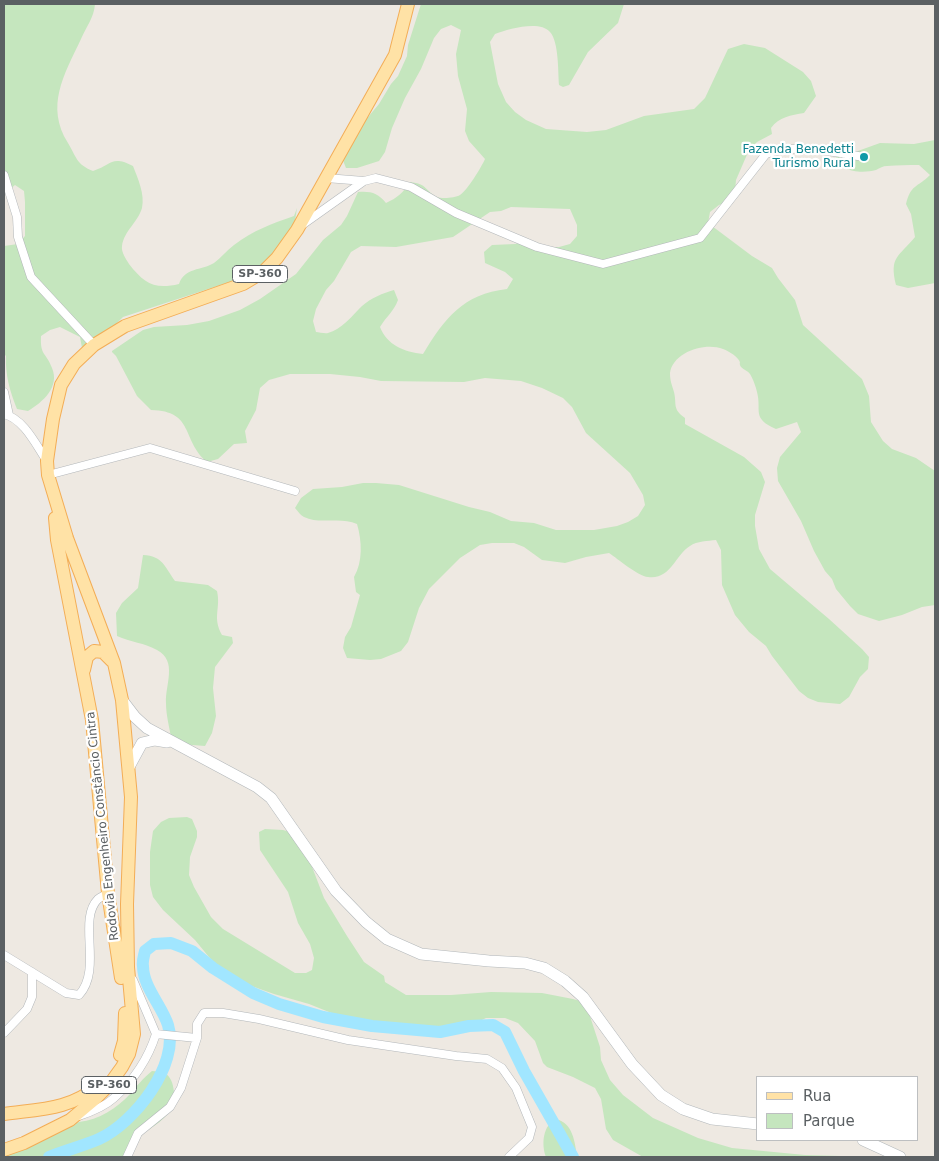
<!DOCTYPE html>
<html>
<head>
<meta charset="utf-8">
<style>
  body { margin:0 }
  #map { position:relative; width:939px; height:1161px; overflow:hidden; background:#eee9e2; font-family:"DejaVu Sans",sans-serif }
  canvas { display:block }
  .frame { position:absolute; inset:0; border:5px solid #5b6063; pointer-events:none }
  .legend { position:absolute; left:756px; top:1076px; width:162px; height:65px; box-sizing:border-box; background:#fff; border:1px solid #bdbfc1; margin:0; padding:6px 9px; list-style:none; font-size:15px; color:#5b6063 }
  .legend li { display:flex; align-items:center; gap:10px; height:25px }
  .legend b { width:25px; border:1px solid #bdbfc1 }
</style>
</head>
<body>
<div id="map">
<canvas width="939" height="1161"></canvas>
<div class="frame"></div>
<ul class="legend">
<li><b style="height:6px;background:#ffe2a6"></b>Rua</li>
<li><b style="height:14px;background:#c5e6be"></b>Parque</li>
</ul>
</div>
<script>
const context = document.querySelector('canvas').getContext('2d');
context.lineJoin = 'round';
function paint(path, color) { context.fillStyle = color; context.fill(path, 'evenodd'); }
function strokePath(path, color, width, dash) { context.strokeStyle = color; context.lineWidth = width; context.lineCap = dash ? 'butt' : 'round'; context.setLineDash(dash || []); context.stroke(path); }
function drawText(font, color, halo, rows, align = 'center') {
  context.font = font + ' "DejaVu Sans",sans-serif'; context.lineWidth = 4.5; context.setLineDash([]); context.textBaseline = 'middle'; context.strokeStyle = halo; context.fillStyle = color; for (const [text, x, y, turn = 0] of rows) {
    context.save(); context.translate(x, y); context.rotate((+turn || 0) * Math.PI / 180); context.textAlign = isNaN(turn) ? turn : align; if (halo) context.strokeText(text, 0, 0); context.fillText(text, 0, 0); context.restore();
  }
}
paint(new Path2D(`
  M4,4H95C94,18 86,27 81,39C64,75 45,106 68,143C77,158 76,164 93,171C112,165 111,155 133,166C138,179 145,194 142,208C138,222 124,231 122,246C121,252 126,259 129,264C144,283 154,290 179,284C185,267 201,271 214,263C221,258 227,250 234,245C254,230 271,224 294,216L297,208L294,228L257,273L123,317L115,325L82,348L80,337L60,327L50,330L41,336C40,356 46,352 52,368C60,387 43,402 28,411L17,409C10,392 5,374 6,356L4,354V246L18,244L25,236V202L24,191L15,185L4,194Z
  M421,4H624L618,23L588,52L569,85L563,87L559,85C558,72 559,42 550,32C540,20 508,29 495,34L490,42L498,84L506,102L515,112L526,120L546,129L587,132L606,130L644,116L694,109L705,98L728,49L744,44L765,48L803,72L811,81L816,96L804,113C791,115 779,117 771,128L772,134L757,142L749,150L736,180L735,191L729,201L719,205L710,212L708,223L752,256L772,268L778,278L795,300L803,325L862,379L869,396L871,422L883,441L892,449L916,458L935,471V605L922,607L902,615L879,621L858,614L850,606L836,589L832,579L825,571L814,551L801,521L778,481L777,468L780,457L801,432L797,422L776,429C751,418 762,411 757,392C756,387 753,379 750,374C748,371 744,370 741,367C738,362 742,364 738,359C735,355 728,351 723,349C705,342 673,352 670,373C670,381 672,385 674,392C677,404 672,409 685,418V424L744,457L761,472L765,482L755,515V526L759,549L770,569L829,619L862,649L869,657L868,669L860,677L849,697L840,704L818,702L808,698L799,691L772,656L766,646L749,632L735,615L722,585L721,550L716,540C708,541 697,541 690,546C675,555 671,580 648,577C638,576 618,559 609,553L586,557L565,563L542,560L524,547L514,543H492L480,545L460,558L429,589L419,608L408,642L401,651L381,659L370,660L347,658L343,648L345,637L351,627L360,595L356,592L354,577C363,562 362,541 357,524C340,516 320,525 304,517C300,515 298,511 295,508L301,498L313,489L342,487L363,483H376L399,485L469,507L490,512L511,521L534,523L556,530H594L617,526L628,522L638,516L645,505L643,495L630,473L586,433L572,407L563,398L542,388L521,381L485,378L464,382L381,381L360,377L330,374H290L269,380L260,388L256,410L245,431L247,443L234,444L218,459L207,462C181,440 195,411 151,410L137,396L116,356L112,352V351L143,330L154,327L187,325L209,321L240,310L260,299L296,274L323,240L341,225L347,216L358,192C371,191 378,193 386,203C397,198 403,193 410,182C428,184 424,190 437,197C442,199 455,198 460,195C467,191 482,166 485,159L469,141L465,131L467,109L458,76L456,54L461,30L451,25L441,29L434,38L421,69L405,98L392,128L385,152L379,161L357,168H346L342,158L358,129L379,104L391,84L398,76L407,56L408,45ZM511,207L570,209L577,225V236L570,244L559,247H548L538,243L526,241L515,244L492,245L484,252L485,263L505,272L513,279L507,289C463,294 445,318 423,354C404,352 387,345 380,327C386,317 394,311 398,300L394,290C383,293 371,298 362,306C353,315 341,330 328,333C325,334 319,332 316,332L313,321L316,309L326,290L334,281L351,252L361,246L396,247L453,237L490,212L501,211Z
  M935,140V283L908,288L896,285C889,256 899,257 915,237L911,214L906,204C911,184 917,188 930,175L919,165C908,165 898,165 887,166C883,166 880,168 876,170C861,174 837,172 835,153L844,156L880,143L914,144Z
  M143,555C163,556 164,566 175,581L208,585L217,591C221,609 212,617 222,635L232,637L233,643L215,667L213,688L216,716L212,733L205,746L180,744L171,737C169,726 166,714 166,703C165,685 178,661 157,650C145,643 130,642 117,636L116,613L122,603L138,588Z
  M187,817L192,819L197,831V837L190,857L189,875L194,887L211,917L223,929L295,973H306L312,970L314,958L310,944L298,923L288,892L260,850L259,832L265,829L283,830L290,832L309,859L324,898L347,936L364,962L384,976L385,982L406,995H451L491,992L542,993L573,999L580,1001L588,1010L600,1047L601,1060L610,1080L623,1095L653,1118L698,1138L732,1148L805,1155L877,1157H643L613,1140L606,1129L601,1099L595,1088L573,1077L547,1067L543,1063L535,1041L518,1023L505,1018H486L463,1029L399,1030L360,1019L339,1016L309,1004L274,994L243,983L218,968L195,940L163,910L153,897L150,885V852L153,831L161,822L169,818Z
  M152,1071L164,1072C171,1077 173,1083 174,1092C176,1130 125,1130 125,1157H4V1148L79,1122C99,1120 117,1108 130,1094C137,1086 143,1078 152,1071Z
  M556,1119C573,1123 575,1142 577,1157H546C541,1144 543,1125 556,1119Z`), '#c5e6be');
strokePath(new Path2D(`
  M49,1157C66,1150 83,1146 99,1139C134,1123 180,1065 168,1025C162,1006 143,987 143,966C142,961 144,956 145,951L154,944L171,943L192,951L213,968L253,993L279,1004L323,1017L372,1026L440,1032L469,1026L493,1025L505,1032L524,1071L573,1157`), '#a1e6ff', 12);
const street = new Path2D(`
  M4,175L17,217L18,237L31,277L94,345
  M364,181L376,178L411,187L456,213L537,247L603,264L700,238L766,154C798,143 832,152 864,157
  M302,225L364,181L326,178
  M4,392L9,415
  M4,414C24,419 36,445 47,461
  M48,475L150,448L295,491
  M4,955L66,993L79,995C103,969 77,920 98,899C101,897 105,895 108,893
  M4,1033L27,1009L32,997V972
  M197,1038V1024L204,1013H223L259,1019L348,1040L456,1056L487,1059L502,1068L516,1088L532,1127L529,1138L509,1157
  M79,1116C91,1112 104,1107 114,1098C133,1081 148,1059 156,1034L133,980
  M127,1157L138,1133L170,1107L181,1088L197,1038L156,1034`);
const secondary = new Path2D(`
  M122,700L135,717L147,728L257,787L271,798L336,891L366,922L387,939L421,954L489,961L525,963L544,968L565,981L583,997L632,1064L661,1095L683,1109L712,1119L758,1124
  M129,767L142,743L155,740L167,742
  M863,1140L900,1157`);
const primary = new Path2D(`
  M55,518L57,540L92,720L108,893L121,978
  M84,670L87,657L94,651L103,652L112,661
  M120,1055L124,1041L125,1013
  M4,1114C40,1109 70,1110 99,1085
  M4,1150L24,1143L70,1120L95,1099L109,1085L122,1067L129,1054L134,1034L128,967L127,904L131,797L122,700L114,663L67,538L48,475L47,461L53,419L61,385L74,364L94,345L125,326L243,284L263,272L277,258L297,230L395,55L408,4`);
strokePath(street, '#b3b7ba', 9);
strokePath(secondary, '#b2b7ba', 12);
strokePath(primary, '#f3ad56', 14);
strokePath(street, '#fff', 8);
strokePath(secondary, '#fff', 11);
strokePath(primary, '#ffe2a6', 12);
for (const [x, y, r, color] of [
  [864,157,5,"#0f9aa8"]
]) { const dot = new Path2D(); dot.arc(x, y, r, 0, 2 * Math.PI); context.fillStyle = color; context.fill(dot); strokePath(dot, '#fff', 2); }
for (const [x, y, w] of [
  [260,274,55],
  [109,1085,55]
]) { const box = new Path2D(); box.roundRect(x - w / 2, y - 8.5, w, 17, 4); context.fillStyle = '#fff'; context.fill(box); strokePath(box, '#5b6063', 1); }
drawText('bold 11px', '#5b6063', null, [
  ["SP-360",260,274],
  ["SP-360",109,1085]
]);
drawText('12px', '#0d838f', '#fff', [
  ["Fazenda Benedetti",854,150],
  ["Turismo Rural",854,164]
], 'right');
drawText('12px', '#5b6063', '#fff', [
  ["Rodovia Engenheiro Constâncio Cintra",103,826,-96]
]);
</script>
</body>
</html>
